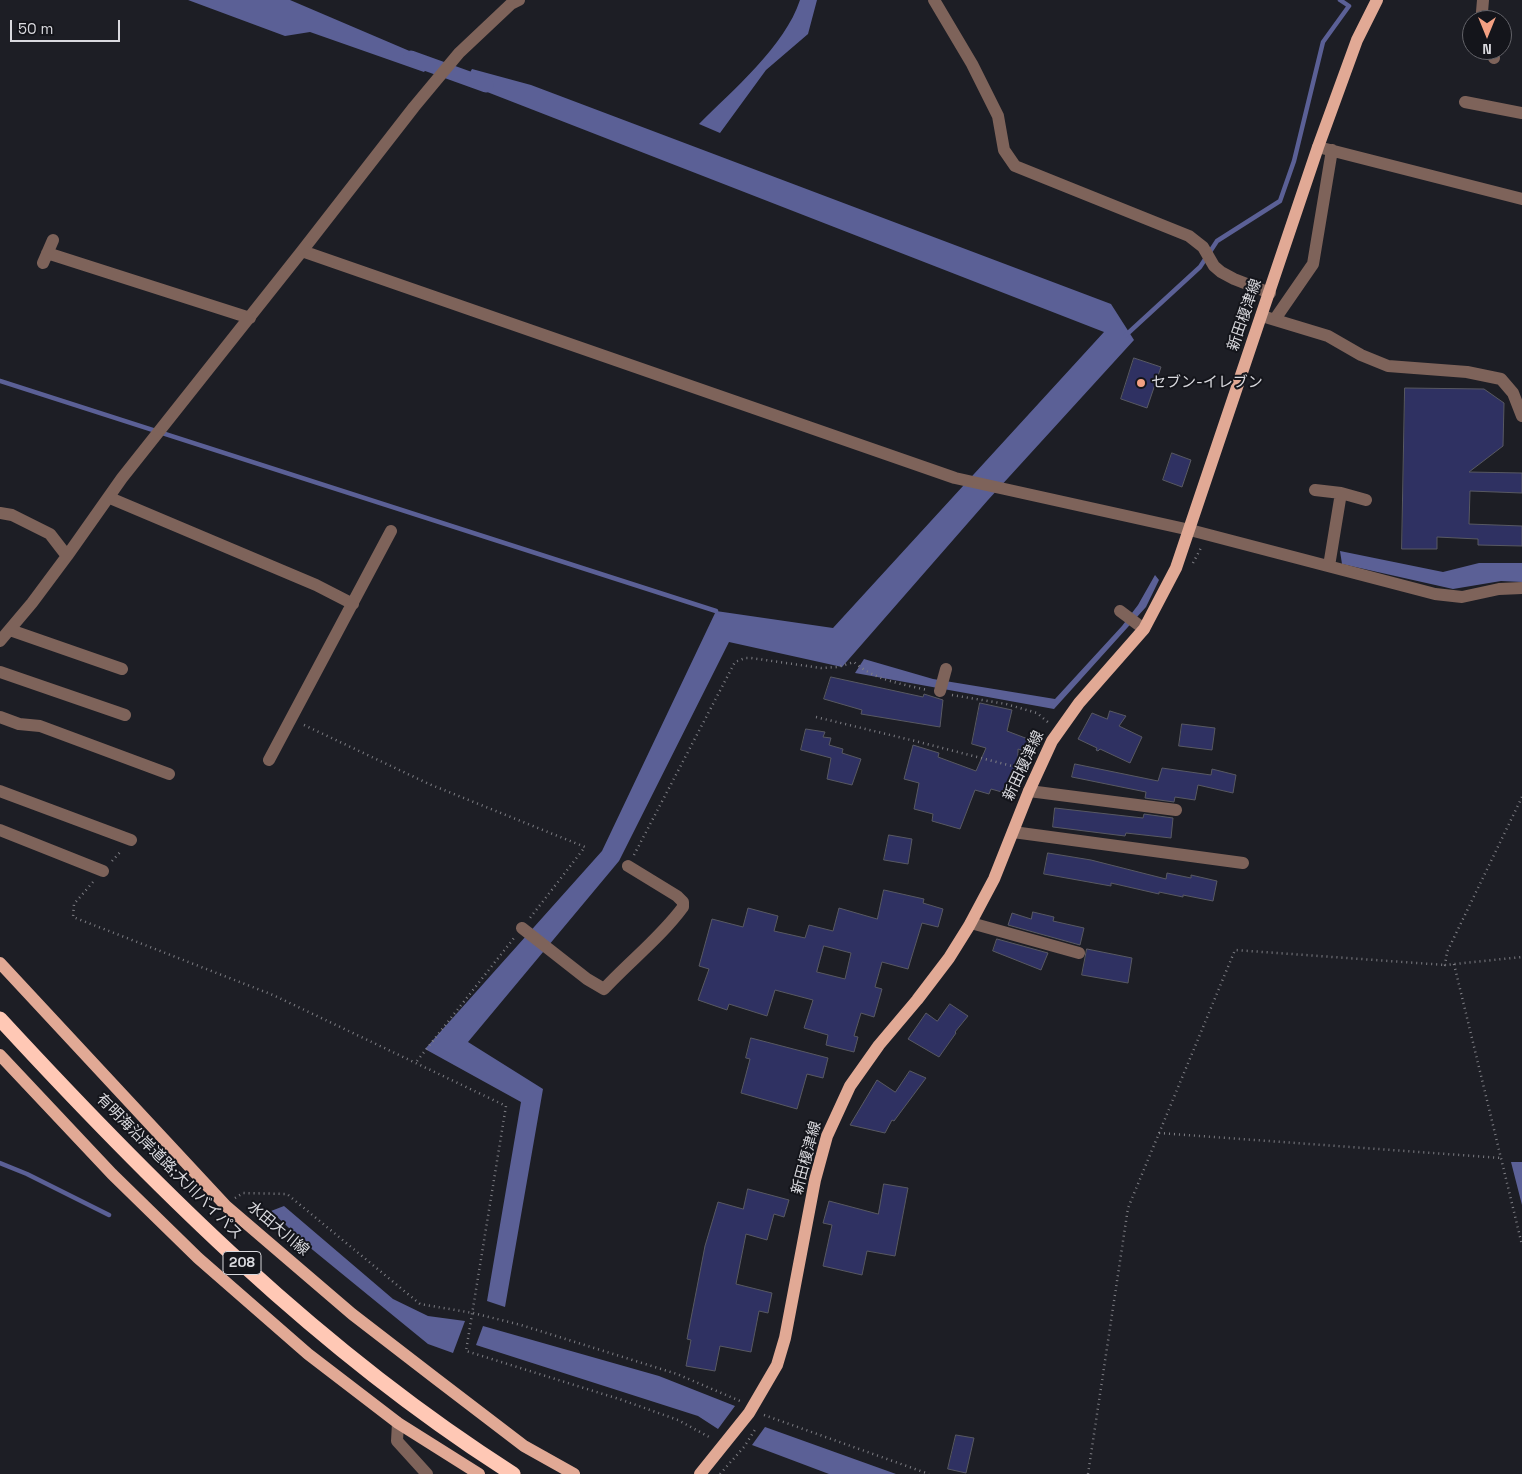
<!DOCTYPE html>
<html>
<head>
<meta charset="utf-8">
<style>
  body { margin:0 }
  #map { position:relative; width:1522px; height:1474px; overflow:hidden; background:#1d1e25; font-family:"Space Grotesk",sans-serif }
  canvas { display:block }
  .north { position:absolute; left:1462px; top:10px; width:50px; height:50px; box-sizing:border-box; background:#14151b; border:1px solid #636369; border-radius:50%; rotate:180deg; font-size:14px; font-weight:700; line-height:20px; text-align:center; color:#d9d9de }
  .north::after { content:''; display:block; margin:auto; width:18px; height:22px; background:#f3a082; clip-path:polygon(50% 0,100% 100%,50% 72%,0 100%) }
  .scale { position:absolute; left:10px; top:20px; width:110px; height:22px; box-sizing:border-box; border:2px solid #d9d9de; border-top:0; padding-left:6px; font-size:15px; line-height:18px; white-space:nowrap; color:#d9d9de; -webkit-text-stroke:4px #14151b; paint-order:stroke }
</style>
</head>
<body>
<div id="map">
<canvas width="1522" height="1474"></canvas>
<div class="north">N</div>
<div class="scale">50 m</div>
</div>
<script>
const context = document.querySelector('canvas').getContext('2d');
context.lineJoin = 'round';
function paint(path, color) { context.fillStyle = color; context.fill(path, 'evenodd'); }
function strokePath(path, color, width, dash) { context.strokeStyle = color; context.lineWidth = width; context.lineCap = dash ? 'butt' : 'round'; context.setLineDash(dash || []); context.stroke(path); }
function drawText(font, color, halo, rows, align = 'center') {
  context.font = font + ' "Space Grotesk","Noto Sans JP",sans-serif'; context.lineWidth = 4; context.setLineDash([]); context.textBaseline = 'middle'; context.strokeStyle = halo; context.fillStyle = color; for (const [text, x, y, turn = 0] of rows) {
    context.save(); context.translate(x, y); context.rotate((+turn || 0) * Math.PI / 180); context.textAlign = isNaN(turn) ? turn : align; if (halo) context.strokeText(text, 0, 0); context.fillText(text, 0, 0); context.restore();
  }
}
paint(new Path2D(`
  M188,0H290L433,61L424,72L310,32L285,36Z
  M800,0H817L808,34L766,70L720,133L699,124C733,90 785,46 800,0Z
  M472,69L531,85L1111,304L1134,340L988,500L842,667L729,642L619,861L468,1042L543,1089L505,1307L487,1301L521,1102L425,1049L602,851L716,611L833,628L1104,332L464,83Z
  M1340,551L1443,572L1479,563H1522V582L1501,581L1453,589L1342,564Z
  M1155,575L1159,580L1146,607L1054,709L855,673L864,659L933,679L1055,699L1122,626L1138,605Z
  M1511,1162H1522V1205Z
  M284,1206L393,1299L428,1316L465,1321L453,1353L428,1344L308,1246L271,1211Z
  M483,1326L659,1376L735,1406L718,1429L698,1416L476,1345Z
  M765,1427L896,1474H829L752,1445Z`), '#5b6096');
strokePath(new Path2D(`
  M1126,335L1200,267L1217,241L1280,201L1294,161L1323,42L1349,6L1340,0
  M0,381L716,611
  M0,1163L27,1174L109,1215`), '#5b6096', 4.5);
strokePath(new Path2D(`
  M411,58L486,85`), '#5b6096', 15);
const building = new Path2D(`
  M1134,358L1161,367L1147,408L1121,399Z
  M1405,388L1484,389L1504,403L1503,446L1469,472L1522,473V493L1470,491L1469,524L1522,526V546L1478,545V539L1437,537V549H1402Z
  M1172,453L1191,460L1182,487L1163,480Z
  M831,677L923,697L924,694L943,700L940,727L861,714L862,710L824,699Z
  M980,703L1012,710L1007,731L1028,739L1026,752L1018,749V776L1009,794L991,789L989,794L975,790L960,829L932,821L933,814L914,809L919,783L904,779L913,745L939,753L938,757L976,771L986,748L972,744Z
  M1110,711L1126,716L1119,726L1142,737L1130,763L1100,749L1098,751L1096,750L1097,748L1078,739L1092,713L1107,719Z
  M1182,724L1215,728L1212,750L1179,746Z
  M806,729L825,732L823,737L831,738L829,745L843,749L842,753L861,759L852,785L827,779L831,758L801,750Z
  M1075,764L1158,781L1162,768L1211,775L1212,769L1236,775L1233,793L1198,785L1195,800L1175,797L1174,802L1145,798L1146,792L1072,777Z
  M1055,808L1143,818L1144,814L1173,818L1171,838L1126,833L1125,836L1053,827Z
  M889,835L912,839L908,864L884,860Z
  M1048,853L1091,860L1166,879L1167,873L1191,878V875L1217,881L1213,901L1183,895V897L1159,892V894L1111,883V886L1044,874Z
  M884,890L924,899L923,903L943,909L938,927L922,923L908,969L882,962L875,987L882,989L874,1017L861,1013L854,1036L858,1037L854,1052L826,1045L828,1035L804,1028L813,1000L775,990L767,1016L729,1004L727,1010L698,1000L709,969L699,966L712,919L743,927L748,908L778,916L774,931L805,938L809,925L833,931L839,908L877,919ZM824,946L851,953L845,979L817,972Z
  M1033,912L1054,917L1053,921L1084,928L1080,945L1008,925L1012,913L1031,919Z
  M997,939L1048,953L1041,970L993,951Z
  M1087,949L1132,958L1128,983L1082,975Z
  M950,1004L968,1016L955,1032L956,1033L939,1057L908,1039L926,1013L937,1021Z
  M751,1038L828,1058L823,1078L807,1074L797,1109L741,1093L750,1059L746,1058Z
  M910,1071L926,1078L894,1121L892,1120L885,1133L850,1125L877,1080L895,1092Z
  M884,1184L908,1188L895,1256L867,1251L862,1275L823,1266L832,1225L823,1223L829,1201L878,1214Z
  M748,1189L789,1200L784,1217L774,1214L767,1240L746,1234L736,1284L772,1293L768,1313L759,1311L751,1352L720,1346L715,1371L686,1366L691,1340L687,1339L705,1246L718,1202L743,1209Z
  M956,1435L974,1438L966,1473L948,1469Z`);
paint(building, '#2f3162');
strokePath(building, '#585962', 1);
strokePath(new Path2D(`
  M1193,563L1202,546
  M952,695L1006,704L1037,713L1049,723
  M816,717L915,741L1024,769
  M304,725L429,784L585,847L530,918
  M1522,797L1447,952L1445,965L1522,957
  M634,855L735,662L745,658H751L821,668L838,667L854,662C874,680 902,684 927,690
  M112,861L122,850
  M93,882L74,904L73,917L273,995L506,1106L466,1351L622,1400L678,1420L711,1438
  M1454,964L1522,1245
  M417,1061L514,938
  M1159,1133L1501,1158
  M235,1198L243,1193L287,1194L420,1304L473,1313L521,1325L677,1374L740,1401
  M764,1415L929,1474
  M720,1474L744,1447L756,1428
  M1088,1474L1128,1208L1235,950L1445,965`), '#7e7e84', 2.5, [1, 4]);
strokePath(new Path2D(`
  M934,0L972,64L998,116L1004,150L1015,166L1189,236L1203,247L1214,266L1221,272L1234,279L1270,293
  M1483,0L1482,12L1485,20
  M1493,50L1494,58
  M1465,102L1522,113
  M1318,147L1522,199
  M302,251L955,478L1190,530L1435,594L1462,597L1499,589L1522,588
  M47,253L250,318
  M43,263L53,240
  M1262,316L1328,336L1361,355L1388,366L1467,372L1501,379L1513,393L1522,416
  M1275,319L1313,264L1332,150
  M1315,490L1341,493L1329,566
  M1341,493L1366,500
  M110,498L316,585L353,604
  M0,513L12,515L50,534L67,556
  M1120,611L1144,629
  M10,630L122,669
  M0,641L32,603L67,556L122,478L302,251L414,107L459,53L511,4L519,0
  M0,672L125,715
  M940,691L946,669
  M0,717L19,724L40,726L169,774
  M269,760L391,531
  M0,791L131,840
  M1029,791L1176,810
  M0,830L103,871
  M1013,832L1243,863
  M971,923L1079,953
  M522,928L587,979L604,989C630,961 661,937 683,907V902L677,896L628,866
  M398,1423L397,1441L427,1474`), '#7e635a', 12);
strokePath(new Path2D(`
  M0,963L226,1206L352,1314L435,1378L524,1446L574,1474
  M0,1055L112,1174L198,1258L308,1354L398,1423L479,1474
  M700,1474L749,1413L777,1365L785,1338L815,1180L827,1136L850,1086L879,1045L917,1000L949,958L969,926L994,879L1029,791L1052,741L1079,703L1144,629L1176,568L1318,147L1357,40L1377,0`), '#e1a995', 12);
strokePath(new Path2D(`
  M0,1019C155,1187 319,1351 513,1474`), '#ffc8b5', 15);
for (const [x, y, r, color] of [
  [1141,383,5,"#f3a082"]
]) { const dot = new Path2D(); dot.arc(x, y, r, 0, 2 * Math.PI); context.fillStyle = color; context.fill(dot); strokePath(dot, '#14151b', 2); }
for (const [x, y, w] of [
  [242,1263,38]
]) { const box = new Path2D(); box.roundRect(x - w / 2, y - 11.5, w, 23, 4); context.fillStyle = '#14151b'; context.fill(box); strokePath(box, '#d9d9de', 1); }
drawText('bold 14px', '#d9d9de', null, [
  ["208",242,1263]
]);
drawText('15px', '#d9d9de', '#14151b', [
  ["新田榎津線",1245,315,-71],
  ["新田榎津線",1024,766,-65],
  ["新田榎津線",807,1158,-75],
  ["有明海沿岸道路;大川バイパス",169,1167,45],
  ["水田大川線",278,1229,40]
]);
drawText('15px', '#d9d9de', '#14151b', [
  ["セブン-イレブン",1151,383]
], 'left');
</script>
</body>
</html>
